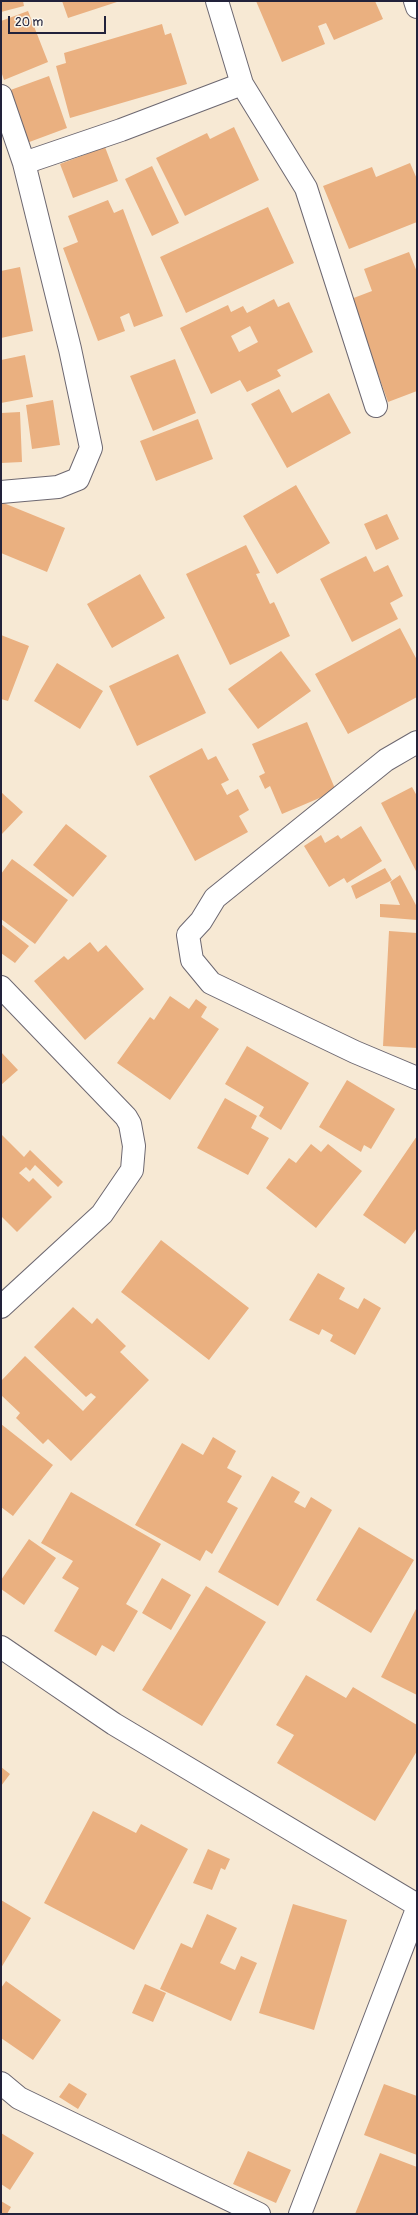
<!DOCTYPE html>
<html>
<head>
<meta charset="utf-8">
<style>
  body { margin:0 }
  #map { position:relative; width:418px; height:2215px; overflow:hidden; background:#f7e9d4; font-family:Pangolin,sans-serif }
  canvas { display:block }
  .frame { position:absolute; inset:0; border:2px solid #22223b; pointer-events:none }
  .scale { position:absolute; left:8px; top:16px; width:98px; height:18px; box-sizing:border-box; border:2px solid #22223b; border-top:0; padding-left:5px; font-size:12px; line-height:14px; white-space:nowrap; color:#22223b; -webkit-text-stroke:3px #fbf7ec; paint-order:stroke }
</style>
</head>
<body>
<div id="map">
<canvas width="418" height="2215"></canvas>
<div class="frame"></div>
<div class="scale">20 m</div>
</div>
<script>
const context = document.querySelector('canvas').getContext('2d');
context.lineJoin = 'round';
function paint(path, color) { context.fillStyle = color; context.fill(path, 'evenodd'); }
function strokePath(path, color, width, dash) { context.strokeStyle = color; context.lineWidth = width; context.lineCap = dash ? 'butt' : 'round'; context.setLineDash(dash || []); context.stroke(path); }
paint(new Path2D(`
  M1,1H23L24,6L1,12Z
  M62,1H120L68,18Z
  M256,1H375L383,19L334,40L326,23L318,26L325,44L282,62Z
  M28,11L48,62L4,80L1,71V21Z
  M162,24L165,35L171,33L187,84L70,118L56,66L66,63L64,53Z
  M49,76L67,128L24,144L5,92Z
  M234,127L259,180L185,216L156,158L207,133L210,139Z
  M105,147L118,181L73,198L60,164Z
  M410,163L417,179V222L349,249L323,186L372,167L376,177Z
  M152,166L179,223L152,236L125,179Z
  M108,200L114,213L123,209L163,316L134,327L129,313L120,317L125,331L98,341L63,248L78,242L68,216Z
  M268,207L294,263L186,313L160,257Z
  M409,252L417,272V391L388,402L351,299L372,291L364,269Z
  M20,267L33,331L1,338V271Z
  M274,299L278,307L289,302L313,352L277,370L281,376L247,392L240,380L211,394L180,328L228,305L231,312L243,306L247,313ZM250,326L258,342L239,352L231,336Z
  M25,355L33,397L1,403V360Z
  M175,359L196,413L153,431L130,376Z
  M279,389L292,413L329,393L351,433L287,468L251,404Z
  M53,400L60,445L32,449L26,405Z
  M20,412L22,462L1,463V413Z
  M198,419L213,459L156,481L140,441Z
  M296,485L330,543L277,574L243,516Z
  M1,502L65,528L47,572L1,553Z
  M387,514L399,539L376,550L364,524Z
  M246,545L260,573L256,574L270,604L274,602L290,636L230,665L186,574Z
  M366,556L374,572L388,565L403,596L390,603L398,619L352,642L320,579Z
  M140,574L165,618L112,648L87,604Z
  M400,628L417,660V697L348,734L315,674Z
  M1,635L29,646L8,701L1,699Z
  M281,651L311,691L258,729L228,689Z
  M178,654L206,713L137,746L109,686Z
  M57,663L103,691L80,729L34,701Z
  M307,722L336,791L282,814L270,786L265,789L259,776L265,773L252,744Z
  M202,748L208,760L216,756L229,780L221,784L227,795L238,789L249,810L239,816L248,832L195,861L149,776Z
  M412,787L417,796V873L381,803Z
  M1,792L23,812L1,835Z
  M66,824L107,856L73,897L33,865Z
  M361,826L382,861L347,883L344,878L329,887L304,846L321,835L325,843L338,835L341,839Z
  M12,859L68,900L35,944L1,919V874Z
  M385,868L392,880L356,899L351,886Z
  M400,875L417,907V920L380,917V904L400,905L390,882Z
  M1,924L29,946L15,963L1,953Z
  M389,931L417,933V1048L383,1046Z
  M90,942L98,952L106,945L144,989L85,1040L34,981L64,956L68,960Z
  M170,996L189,1009L196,999L207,1007L201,1017L219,1029L170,1100L117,1063L150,1017L154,1020Z
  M247,1046L309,1083L281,1130L259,1116L264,1107L225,1084Z
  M1,1052L18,1070L1,1085Z
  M347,1080L395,1109L371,1149L364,1145L361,1152L319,1127Z
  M225,1098L257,1116L251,1128L269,1138L248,1175L197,1148Z
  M2,1135L24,1157L30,1150L63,1182L58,1187L35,1165L30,1171L26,1167L19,1173L29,1182L33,1178L52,1197L17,1232L1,1216Z
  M417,1136V1228L405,1244L363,1215Z
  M311,1144L321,1152L328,1144L362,1171L316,1228L266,1188L289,1158L296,1163Z
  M161,1240L249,1308L209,1360L121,1292Z
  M318,1273L345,1288L339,1299L358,1309L364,1298L381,1308L355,1355L330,1341L333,1335L322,1329L319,1335L289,1320Z
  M73,1307L92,1324L97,1318L126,1346L120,1352L149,1380L71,1461L48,1439L43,1444L16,1418L20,1413L1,1395V1381L25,1356L83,1411L96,1397L91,1393L86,1397L34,1347Z
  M1,1424L53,1465L13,1516L1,1507Z
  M213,1437L236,1451L227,1468L242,1476L227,1502L238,1508L212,1554L206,1550L200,1561L135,1525L182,1443L203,1455Z
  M272,1476L300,1492L294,1502L305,1508L311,1497L332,1510L278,1606L218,1572Z
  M71,1492L161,1544L126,1604L138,1611L114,1652L102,1645L96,1656L54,1631L79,1588L62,1578L73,1561L41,1543Z
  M359,1527L414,1560L371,1633L316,1600Z
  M29,1539L56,1558L24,1605L1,1589V1580Z
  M162,1578L191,1595L171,1630L142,1613Z
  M206,1586L266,1622L202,1726L142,1690Z
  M417,1607V1695L381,1677Z
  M306,1675L346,1698L353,1687L417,1725V1751L375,1821L277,1763L294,1735L276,1725Z
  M1,1767L10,1774L1,1786Z
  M93,1811L136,1833L141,1824L188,1849L134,1950L44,1903Z
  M208,1849L230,1859L225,1870L221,1868L212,1890L193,1883Z
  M1,1900L31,1918L1,1968Z
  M293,1904L347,1920L314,2030L259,2013Z
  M207,1914L237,1928L220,1963L235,1970L241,1956L257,1963L231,2021L160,1989L181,1943L192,1948Z
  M6,1981L61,2020L33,2060L1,2038V1988Z
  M145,1984L166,1993L153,2022L132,2013Z
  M69,2083L87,2094L78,2109L59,2097Z
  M384,2084L417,2096V2155L364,2135Z
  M1,2133L34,2153L10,2190L1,2184Z
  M248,2151L291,2170L276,2203L233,2184Z
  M380,2153L417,2167V2214H355Z
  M1,2201L11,2207L7,2214H1Z`), '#eab080');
const minor = new Path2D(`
  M217,1L242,84L306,188L376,406
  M415,1L417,7
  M1,96L24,163L70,349L91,448L78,479L58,487L1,492
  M24,163L121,130L242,84
  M417,742L386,760L215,898L201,921L188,935L192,960L211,983L355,1052L417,1078
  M1,987L126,1117L130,1124L134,1146L132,1170L102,1214L1,1307
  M1,1647L114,1724L417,1905
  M1,2083L19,2098L259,2214
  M300,2214L417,1909`);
strokePath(minor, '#6d6871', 24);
strokePath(minor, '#fff', 22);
</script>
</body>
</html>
